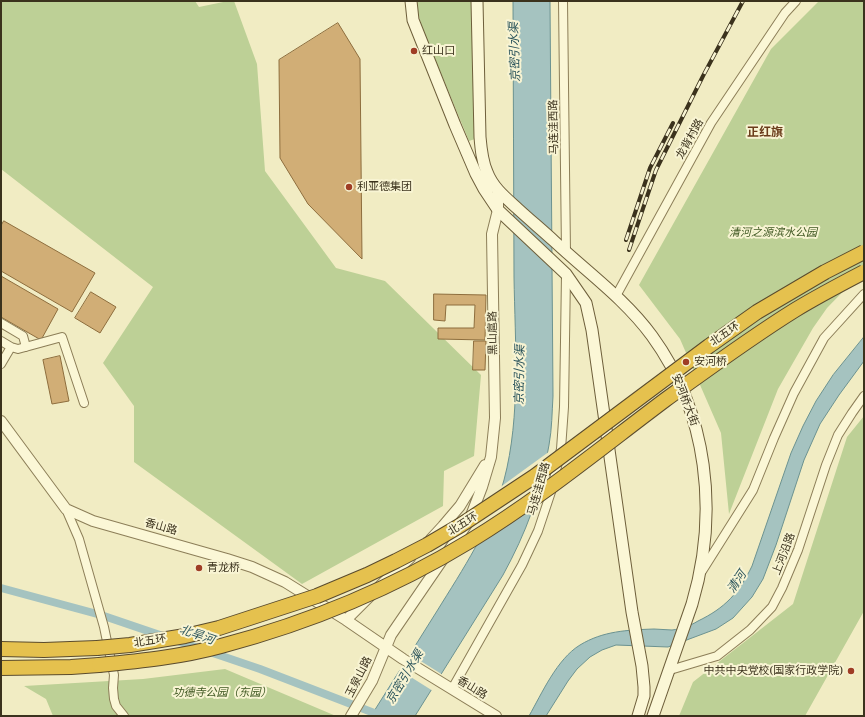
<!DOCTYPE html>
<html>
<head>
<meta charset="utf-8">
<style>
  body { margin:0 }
  #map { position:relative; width:865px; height:717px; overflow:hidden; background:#f1ecc3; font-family:"Noto Serif",serif }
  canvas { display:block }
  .frame { position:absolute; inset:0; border:2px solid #3b321d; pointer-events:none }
</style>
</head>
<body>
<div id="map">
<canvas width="865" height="717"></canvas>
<div class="frame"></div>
</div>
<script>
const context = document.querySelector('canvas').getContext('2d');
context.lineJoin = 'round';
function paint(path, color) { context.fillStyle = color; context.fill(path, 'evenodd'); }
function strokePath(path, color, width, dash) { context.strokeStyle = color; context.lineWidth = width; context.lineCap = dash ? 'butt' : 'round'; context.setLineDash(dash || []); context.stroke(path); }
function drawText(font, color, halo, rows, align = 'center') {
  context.font = font + ' "Noto Serif","Noto Sans SC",serif'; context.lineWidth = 4; context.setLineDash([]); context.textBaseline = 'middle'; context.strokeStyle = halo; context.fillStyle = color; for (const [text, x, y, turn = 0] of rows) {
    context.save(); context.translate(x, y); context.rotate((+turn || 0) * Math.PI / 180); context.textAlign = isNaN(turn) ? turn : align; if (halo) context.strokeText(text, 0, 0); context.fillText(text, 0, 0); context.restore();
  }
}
paint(new Path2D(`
  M1,1H195L199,7L228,1H234L257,64L265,171L336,268L385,281L481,375L474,456L444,471L443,506L302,584L134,462V406L103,363L153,287L1,169Z
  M415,1H473L475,139L469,141L423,30L417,11Z
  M819,1H864V270L827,308L813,328L778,389L729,514L721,433L680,339L639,285L771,49Z
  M864,416V611L805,716H679L693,682L793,604L847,437Z
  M225,669L336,716H53L46,699L24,686L143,679Z`), '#bdd096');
const water = new Path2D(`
  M513,1H550L553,396C552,412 552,429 549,445C541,493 526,533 503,575L415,716H371C393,681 415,646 437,611C463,569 491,527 504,480C521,416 515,342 514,277C514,185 513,93 513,1Z
  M864,337V361L839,395L820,424L804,460L776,545L763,579L752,597L733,618L716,629L668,647L616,645L602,650L590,657L577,669L568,681L546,716H529C542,693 557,659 580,645C603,631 627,630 654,629C660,629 666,630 672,630C681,629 690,626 698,621C725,608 739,593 752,566L791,453L803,426L816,401L833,375Z`);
paint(water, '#a5c3c0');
strokePath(water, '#6b9290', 1);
paint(new Path2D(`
  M550,451L542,489L476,541L487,521L499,488Z
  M408,653L443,675L433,691L398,669Z`), '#f1ecc3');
strokePath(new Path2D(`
  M1,588L101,615L260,669L382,716`), '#a5c3c0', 8);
const building = new Path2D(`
  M338,23L360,59L362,259L308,204L280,158L279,60Z
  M4,221L95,273L72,312L1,271V226Z
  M1,276L58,309L41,340L1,317Z
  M91,292L116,307L100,333L75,318Z
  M434,294L486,295L485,340L438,339V328H474L475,305H446L445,321L434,320Z
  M474,341H486L485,370H473Z
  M60,356L69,401L52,404L43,360Z`);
paint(building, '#d1ae76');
strokePath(building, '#8d6d3d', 1);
const minor = new Path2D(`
  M563,1L566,253
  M616,296L711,123L785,13L796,1
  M1,323L23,336L26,347
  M1,341L11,347L1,364
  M11,347L18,349L62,337L84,403
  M66,509L79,539L104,627L114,675L113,688L114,699L116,706L124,716
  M702,571L753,490L774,438L794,393L824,338L864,294
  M670,670L717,656L750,630L772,607L782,588L798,550L826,465L838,435L852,413L864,396
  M452,689L522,565L538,531L551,492L561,449L564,407L566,274`);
const tertiary = new Path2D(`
  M1,421L66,509L93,521L227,559L252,567L285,582L346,620L403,659L496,716
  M431,539L443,526L460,506L485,465
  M346,620L392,574L410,558
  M351,716L372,681L391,635L469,521L482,487L491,457L495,418L492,234L498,210V190`);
const secondary = new Path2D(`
  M411,1L413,20L455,125L476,174L484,189L498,210L566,274L586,303L592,330L632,612L642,666L644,687V696L638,716
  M477,1L480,137C481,149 482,161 487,172C493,188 506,198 518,209C530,220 542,230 554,241C587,272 625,299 652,336C708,413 719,513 692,604L653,716`);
const motorway = new Path2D(`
  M1,649L44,650L97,648
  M1,668L71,667L99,665`);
strokePath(minor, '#8c7e58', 10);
strokePath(tertiary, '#8c7e58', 12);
strokePath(secondary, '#6e5f3b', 13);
strokePath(motorway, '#5a4b2d', 16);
strokePath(minor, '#fbf7d6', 8);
strokePath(tertiary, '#fbf7d6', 10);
strokePath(secondary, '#fbf7d6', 11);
strokePath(motorway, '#e5c14e', 14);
const rail = new Path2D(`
  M626,240L650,168L673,123
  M629,250L656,170L703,76L743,1`);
strokePath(rail, '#3b321d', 4);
strokePath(rail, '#f8f4d3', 2.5, [8]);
const motorwayBridge = new Path2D(`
  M97,648L130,645L185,636L219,628L317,596L367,575L396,561L427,545L461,525L535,476L709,346L757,312L825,272L864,252
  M99,665C140,661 181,657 221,646C308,623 393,588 470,541C539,499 601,448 665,400C708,369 750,338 795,310C818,296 841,284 864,272`);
strokePath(motorwayBridge, '#5a4b2d', 16, []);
strokePath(motorwayBridge, '#e5c14e', 14);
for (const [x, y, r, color] of [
  [414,51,4,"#9f3d25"],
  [349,187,4,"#9f3d25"],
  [686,362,4,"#9f3d25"],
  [199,568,4,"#9f3d25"],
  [851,671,4,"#9f3d25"]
]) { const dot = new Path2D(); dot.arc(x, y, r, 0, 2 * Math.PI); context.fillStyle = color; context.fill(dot); strokePath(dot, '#f8f4d3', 1.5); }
drawText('11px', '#3b321d', '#f8f4d3', [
  ["红山口",422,51],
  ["利亚德集团",357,187],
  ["安河桥",694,362],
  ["青龙桥",207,568],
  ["中共中央党校(国家行政学院)",843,671,"right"]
], 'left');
drawText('11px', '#3b321d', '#f8f4d3', [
  ["马连洼西路",554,127,-91],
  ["龙背村路",690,139,-61],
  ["黑山扈路",493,333,-91],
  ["北五环",725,334,-35],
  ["安河桥大街",685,400,69],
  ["马连洼西路",539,489,-74],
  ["北五环",463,524,-32],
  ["香山路",161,527,16],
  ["上河沿路",784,554,-69],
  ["北五环",150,641,-9],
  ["玉泉山路",359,677,-63],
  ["香山路",472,688,31]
]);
drawText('italic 11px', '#405923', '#f8f4d3', [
  ["清河之源滨水公园",773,233],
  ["功德寺公园（东园）",222,693]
]);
drawText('italic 12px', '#2c555c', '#f8f4d3', [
  ["京密引水渠",515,52,-92],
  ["京密引水渠",520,375,-89],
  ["清河",737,582,-56],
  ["北旱河",197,635,19],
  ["京密引水渠",405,677,-59]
]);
drawText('bold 12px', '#6a3b1a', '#f8f4d3', [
  ["正红旗",765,133]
]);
</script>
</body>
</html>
